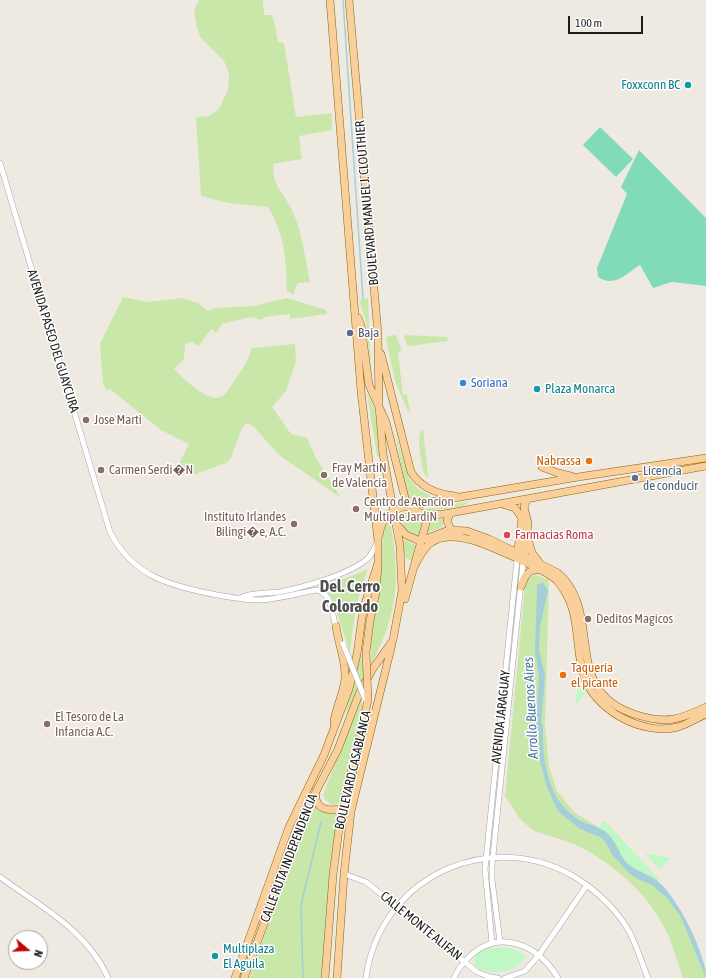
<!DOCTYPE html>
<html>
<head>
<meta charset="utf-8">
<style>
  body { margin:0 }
  #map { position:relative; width:706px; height:978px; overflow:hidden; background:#eeeae2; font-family:"Asap Condensed",sans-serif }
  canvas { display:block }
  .north { position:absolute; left:8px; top:930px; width:40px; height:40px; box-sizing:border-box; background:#fff; border:1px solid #a4a4a4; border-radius:50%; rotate:109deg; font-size:11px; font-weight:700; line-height:16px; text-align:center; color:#1c1c1c }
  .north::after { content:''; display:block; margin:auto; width:14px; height:18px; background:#c40506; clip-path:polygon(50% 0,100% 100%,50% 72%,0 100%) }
  .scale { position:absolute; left:568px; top:16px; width:75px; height:18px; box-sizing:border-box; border:2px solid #1c1c1c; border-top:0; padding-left:5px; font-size:12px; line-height:14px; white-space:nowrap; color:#1c1c1c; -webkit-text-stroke:3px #fff; paint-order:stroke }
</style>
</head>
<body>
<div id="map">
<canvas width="706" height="978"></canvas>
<div class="north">N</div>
<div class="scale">100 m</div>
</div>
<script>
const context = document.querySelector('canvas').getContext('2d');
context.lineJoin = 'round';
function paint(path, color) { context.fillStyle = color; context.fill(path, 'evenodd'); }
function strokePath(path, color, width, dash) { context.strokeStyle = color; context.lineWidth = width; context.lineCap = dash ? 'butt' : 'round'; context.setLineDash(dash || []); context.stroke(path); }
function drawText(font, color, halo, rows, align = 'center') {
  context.font = font + ' "Asap Condensed",sans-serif'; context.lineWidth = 3; context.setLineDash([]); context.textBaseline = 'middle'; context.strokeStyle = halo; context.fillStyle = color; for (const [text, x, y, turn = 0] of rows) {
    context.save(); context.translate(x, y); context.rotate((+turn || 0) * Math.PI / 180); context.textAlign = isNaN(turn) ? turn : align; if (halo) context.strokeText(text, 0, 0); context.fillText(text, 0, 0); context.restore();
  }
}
paint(new Path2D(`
  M199,0H263L264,15H271L274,20L278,42L284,43L296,117L332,113V130L299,136L302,159L273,164C273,191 286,193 294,215C302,232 306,263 310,282L298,283L295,288L294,295L287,291C286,259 285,235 268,207L229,203L201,196L196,117L209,116L219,109L228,90L229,73L224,61L201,38L197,28L194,10Z
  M123,297L147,302L183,298L198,303L208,311L215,308L254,306L287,298L326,310L327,314L290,319V314L265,317L262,320L251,317L222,324L216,333L211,329L199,346L192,342L185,344L184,359L174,369C183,378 207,402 220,397C227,394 231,386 234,381C242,370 248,361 252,348L295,344L296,361L286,391L272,407L291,434L307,438L315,456L341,498L279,455L254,427L247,423L242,428L231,458L226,463L196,474H189L177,468L189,444L161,430L110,389L106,390L103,383L100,344Z
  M368,298L371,375L366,322L359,300Z
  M396,335L402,351L398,352L403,395L407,394L410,413L408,411L396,384L386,340L388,336Z
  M406,335L447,337L448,341L409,346L407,345L404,337Z
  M367,393L375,410L380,456H377Z
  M423,429L428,475V478L424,474C422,463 415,436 423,429Z
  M394,430L409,478L418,489L431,496L430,500L412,502L408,497Z
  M472,501L460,507L423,511V509Z
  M408,512L411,516L423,521L419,536L406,533L399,514Z
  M389,517C401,577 399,611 371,665V630L380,580L383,534Z
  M443,519V527L425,533L427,525L431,520Z
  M402,539L416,545L412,561L405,557Z
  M368,569C357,596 353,624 350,653L332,598L325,587Z
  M536,575L549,580L545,725L549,767L557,791L575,813L605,831L618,846L657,880L682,913L706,968V978H683C678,964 674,948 668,935C651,897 617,866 580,847C566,840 549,836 534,831L520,819L505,796L525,586C527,580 529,576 536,575Z
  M361,652L364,678L345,716Z
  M362,694V708L340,803L333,805L325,800L323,795Z
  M316,802C324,810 328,815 340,813L323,978H249L303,831Z`), '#c8e7a9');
paint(new Path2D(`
  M580,672L587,691L575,706Z
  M605,821L659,879L657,880L630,866L621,856L618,846L598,828Z
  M645,853L671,858L659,869Z
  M489,948C502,948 515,946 525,956L524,959C513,973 489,978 475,965V957L479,951Z`), '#bff8c4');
paint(new Path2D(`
  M600,127L633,159L616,177L583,145Z
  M639,150L706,218V286L672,282L653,288L640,265C626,274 614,288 598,277L597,268L627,194L621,187Z`), '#82dbb8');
paint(new Path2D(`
  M543,583L548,590L540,627L539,650L545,676L541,723L543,725C542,760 547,800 579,820C588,825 599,826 607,833C617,842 618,854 627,863C635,871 646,873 656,880C676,894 706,953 706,978L681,917L667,898L652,885L640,880L630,874L613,856L604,840L600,837L580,829L558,811L547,787L540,761L539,732L536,728L539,676L535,651L537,590V584Z`), '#a4ceda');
strokePath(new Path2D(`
  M343,0L363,299
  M303,978L301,905L321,822`), '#a4ceda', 1.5);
const minor = new Path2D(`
  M0,163L110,532C132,575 167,585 212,594C228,597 244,600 260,600C279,599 298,593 317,590C333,594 332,615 336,628
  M240,598C252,592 266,594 279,592C302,588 350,574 367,559C372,555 374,549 377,543
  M344,874L366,882L477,972L490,977L498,978
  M0,877C40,906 88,931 108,978
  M500,942L492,880V865L523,563
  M492,943L485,869L517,560
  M366,978C380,872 501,821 588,886C604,898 620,915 630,933C637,947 642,963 648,978
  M454,978C457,971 463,963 468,958C499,927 538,945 558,978
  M505,978L525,971L539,955L587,885`);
const major = new Path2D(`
  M358,318L361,325L369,385L386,422L407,506C422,516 432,516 450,513L706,466
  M381,354L411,472C421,488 437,494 455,496
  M542,467L558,473L571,476
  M505,505L515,508L522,518L517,557
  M450,513L447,521L451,529
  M398,526L406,535L420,541L449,530L467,531L489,539L558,573C605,613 559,692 637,715C666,724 679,720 706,707
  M379,535C383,515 389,511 407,506L578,477L706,458
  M528,539L532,553L539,562
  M524,559L528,523L524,507L527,500
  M414,567C419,558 423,548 432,542C442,536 456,536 467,539C481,541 545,570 555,579C560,583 563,589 566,594C579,615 576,649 583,674C594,710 642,736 678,727C688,724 697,718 706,714
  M521,587C524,578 527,569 538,570
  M405,599L428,516
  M370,621L376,592L378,565
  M334,723C335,708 344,694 345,678C346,661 338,643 336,626
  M316,791C313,810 329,812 343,808
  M235,978L289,827L324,755L349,689L357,654L363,610L378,563V541L361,391L330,0
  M244,978L305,813L338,749L359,694L372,670L393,640L402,591L400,546L383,454L379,406L378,334L349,0
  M325,978L333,875L340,821L368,700
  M337,978L344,874L351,811L392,644`);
strokePath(minor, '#a3a3a3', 6);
strokePath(major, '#916204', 8);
strokePath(minor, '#fff', 5);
strokePath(major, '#f9d09c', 7);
const minorBridge = new Path2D(`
  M343,644L365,699`);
const majorBridge = new Path2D(`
  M368,700L366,652L370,621`);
strokePath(minorBridge, '#a3a3a3', 6, []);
strokePath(majorBridge, '#916204', 8, []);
strokePath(minorBridge, '#fff', 5);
strokePath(majorBridge, '#f9d09c', 7);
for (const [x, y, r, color] of [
  [688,85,4,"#0f9aa8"],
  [350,333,4,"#5c6f8a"],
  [463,383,4,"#3f7fe0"],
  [537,389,4,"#0f9aa8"],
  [86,420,4,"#8d6e63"],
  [589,461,4,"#e8710a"],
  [101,470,4,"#8d6e63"],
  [324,475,4,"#8d6e63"],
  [635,478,4,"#5c6f8a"],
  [356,509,4,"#8d6e63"],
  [294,524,4,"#8d6e63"],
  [507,535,4,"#e0444e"],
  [588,619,4,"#8d6e63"],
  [563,675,4,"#e8710a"],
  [47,724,4,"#8d6e63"],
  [215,956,4,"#0f9aa8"]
]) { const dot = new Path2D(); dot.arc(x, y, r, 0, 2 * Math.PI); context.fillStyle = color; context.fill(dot); strokePath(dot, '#fff', 1.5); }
drawText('13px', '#0d838f', '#fff', [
  ["Foxxconn BC",680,85,"right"],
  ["Plaza Monarca",545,389],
  ["Multiplaza",223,949],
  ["El Aguila",223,964]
], 'left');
drawText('13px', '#1c1c1c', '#fff', [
  ["BOULEVARD MANUEL J. CLOUTHIER",367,203,-95],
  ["AVENIDA PASEO DEL GUAYCURA",53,341,73],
  ["AVENIDA JARAGUAY",501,717,-84],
  ["BOULEVARD CASABLANCA",353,770,-77],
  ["CALLE RUTA INDEPENDENCIA",289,858,-69],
  ["CALLE MONTE ALIFAN",421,926,39]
]);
drawText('13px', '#4e5e75', '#fff', [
  ["Baja",358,333],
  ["Licencia",643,471],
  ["de conducir",643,486]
], 'left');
drawText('13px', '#366cbe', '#fff', [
  ["Soriana",471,383]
], 'left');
drawText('13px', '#785e54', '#fff', [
  ["Jose Marti",94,420],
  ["Fray MartiN",332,468],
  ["de Valencia",332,483],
  ["Carmen Serdi�N",109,470],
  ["Centro de Atencion",364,502],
  ["Multiple JardiN",364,517],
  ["Instituto Irlandes",286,517,"right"],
  ["Bilingi�e, A.C.",286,532,"right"],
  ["Deditos Magicos",596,619],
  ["El Tesoro de La",55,717],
  ["Infancia A.C.",55,732]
], 'left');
drawText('13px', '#c56008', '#fff', [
  ["Nabrassa",581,461],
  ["Taquería",571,668,"left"],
  ["el picante",571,683,"left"]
], 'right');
drawText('13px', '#be3a42', '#fff', [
  ["Farmacias Roma",515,535]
], 'left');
drawText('italic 14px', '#4976a1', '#fff', [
  ["Arrollo Buenos Aires",531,708,-93]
]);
drawText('bold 17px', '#4f4f4f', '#fff', [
  ["Del. Cerro",350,587],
  ["Colorado",350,607]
]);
</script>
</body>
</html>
